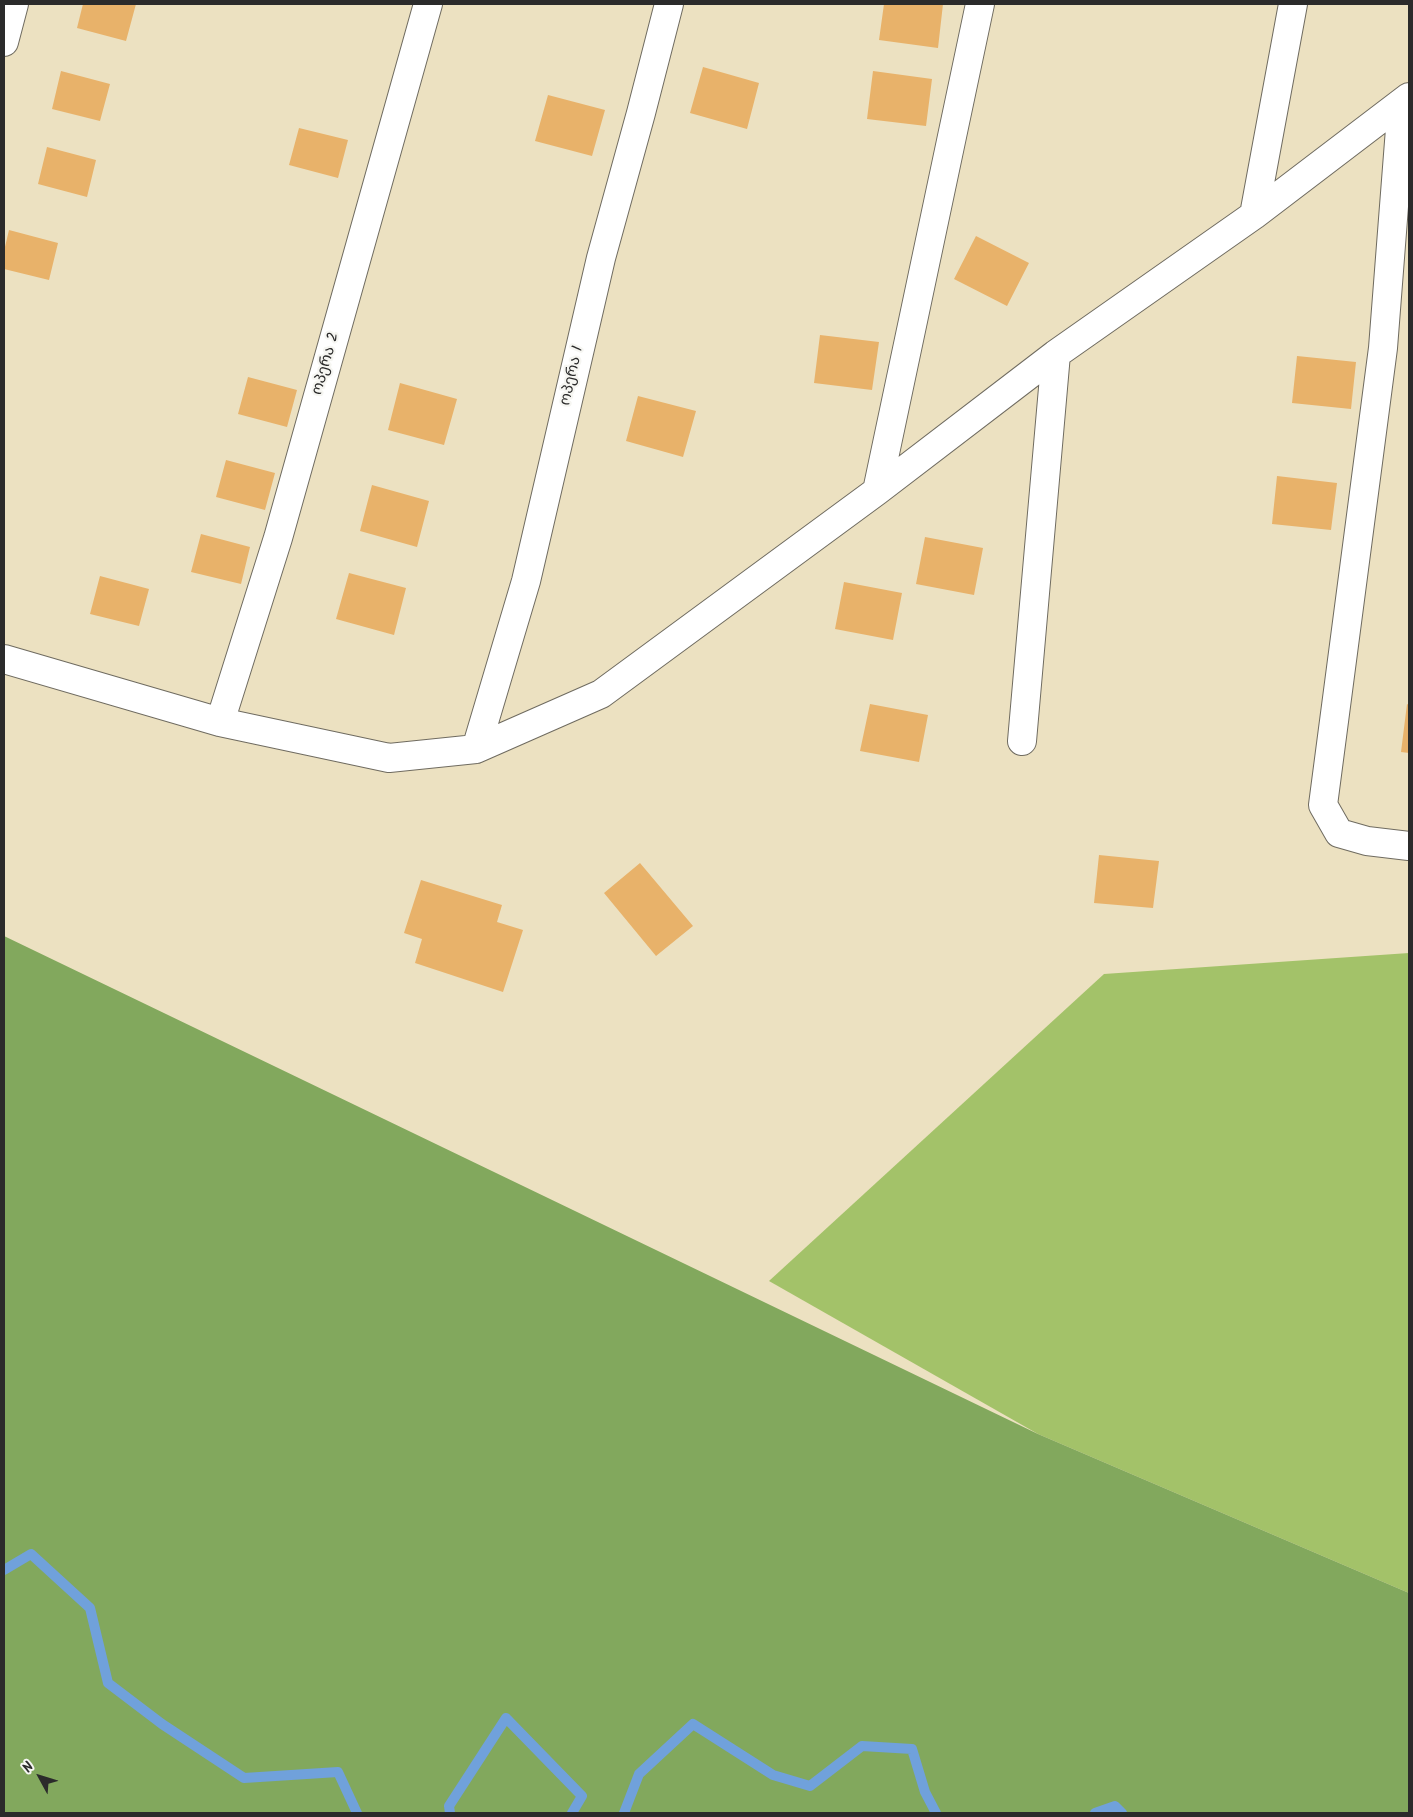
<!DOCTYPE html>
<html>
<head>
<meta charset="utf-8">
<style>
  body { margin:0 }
  #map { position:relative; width:1413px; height:1817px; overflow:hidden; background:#ece1c1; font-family:Kalam,sans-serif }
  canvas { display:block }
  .frame { position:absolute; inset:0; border:5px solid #2b2b2b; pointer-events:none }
  .north { position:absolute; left:15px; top:1752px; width:50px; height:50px; -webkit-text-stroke:4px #f6f6f2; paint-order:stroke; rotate:309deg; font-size:14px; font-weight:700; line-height:20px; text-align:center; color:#2b2b2b }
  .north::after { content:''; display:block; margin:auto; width:18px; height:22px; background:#2b2b2b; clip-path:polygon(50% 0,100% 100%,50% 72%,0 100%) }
</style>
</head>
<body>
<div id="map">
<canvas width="1413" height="1817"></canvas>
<div class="frame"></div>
<div class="north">N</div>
</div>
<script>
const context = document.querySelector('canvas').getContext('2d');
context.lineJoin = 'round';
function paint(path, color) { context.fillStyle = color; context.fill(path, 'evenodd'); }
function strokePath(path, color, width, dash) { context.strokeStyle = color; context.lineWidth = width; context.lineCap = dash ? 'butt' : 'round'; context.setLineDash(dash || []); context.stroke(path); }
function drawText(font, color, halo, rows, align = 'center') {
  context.font = font + ' Kalam,"Noto Sans Georgian",sans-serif'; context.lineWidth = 4.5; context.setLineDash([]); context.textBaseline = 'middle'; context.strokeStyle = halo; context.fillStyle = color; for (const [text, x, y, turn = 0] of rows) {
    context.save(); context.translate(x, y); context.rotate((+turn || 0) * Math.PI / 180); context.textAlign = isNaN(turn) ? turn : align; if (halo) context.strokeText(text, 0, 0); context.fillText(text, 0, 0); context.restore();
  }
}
paint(new Path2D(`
  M1409,953V1593L1038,1434L769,1281L1104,974Z`), '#a3c269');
paint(new Path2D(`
  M4,936L1038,1434L1409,1593V1813H4Z`), '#82a85d');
strokePath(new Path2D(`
  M4,1570L31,1554L90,1608L108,1683L162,1724L244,1778L338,1772L357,1813
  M450,1813L449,1806L506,1718L582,1796L572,1813
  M624,1813L639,1774L693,1724L773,1775L810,1786L862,1746L912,1749L925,1792L936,1813
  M1095,1813L1115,1806L1122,1813`), '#70a1db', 10);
paint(new Path2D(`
  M83,4H136L126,41L77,28Z
  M884,4H943L938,48L879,40Z
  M703,67L759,83L747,129L690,113Z
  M61,71L110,84L100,121L52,109Z
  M873,71L932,79L926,126L867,119Z
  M548,95L605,110L592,156L535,141Z
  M299,128L348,140L338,178L289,165Z
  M47,147L96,160L87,197L38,184Z
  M9,230L58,243L49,280L4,269V251Z
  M976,236L1029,263L1007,306L954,279Z
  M820,335L879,342L872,390L814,383Z
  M1297,356L1356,362L1351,409L1292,403Z
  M248,377L297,390L287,427L238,414Z
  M400,383L457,399L444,445L388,430Z
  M638,396L696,411L683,457L626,441Z
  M226,460L275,473L265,510L216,497Z
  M1277,476L1337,483L1331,530L1272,524Z
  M372,485L429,501L417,547L360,531Z
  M201,534L250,547L241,584L191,572Z
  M925,537L983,548L974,595L916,584Z
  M349,573L406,588L394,635L336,619Z
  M100,576L149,589L139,626L90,614Z
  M844,582L902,593L893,640L835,629Z
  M870,704L928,715L919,762L860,751Z
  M1407,704L1409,705V753L1401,752Z
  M1099,855L1159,861L1153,908L1094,903Z
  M640,863L693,926L656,956L604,893Z
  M421,880L502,905L497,922L523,930L503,992L415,963L422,939L404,933Z`), '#e8b26a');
const minor = new Path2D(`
  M4,42L14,4
  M1402,103L1383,348L1323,805L1339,833L1367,841L1409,846
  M1254,215L1293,4
  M877,491L980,4
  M4,659L220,722L389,758L476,749L601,694L877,491L1056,354L1254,215L1409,97
  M220,722L278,538L428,4
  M1022,741L1056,354
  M476,749L526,581L601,258L641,113L669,4`);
strokePath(minor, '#6f6b60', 30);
strokePath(minor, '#fff', 28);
drawText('15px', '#2b2b2b', '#f6f6f2', [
  ["ოპერა 2",327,364,-74],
  ["ოპერა 1",573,376,-77]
]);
</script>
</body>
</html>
